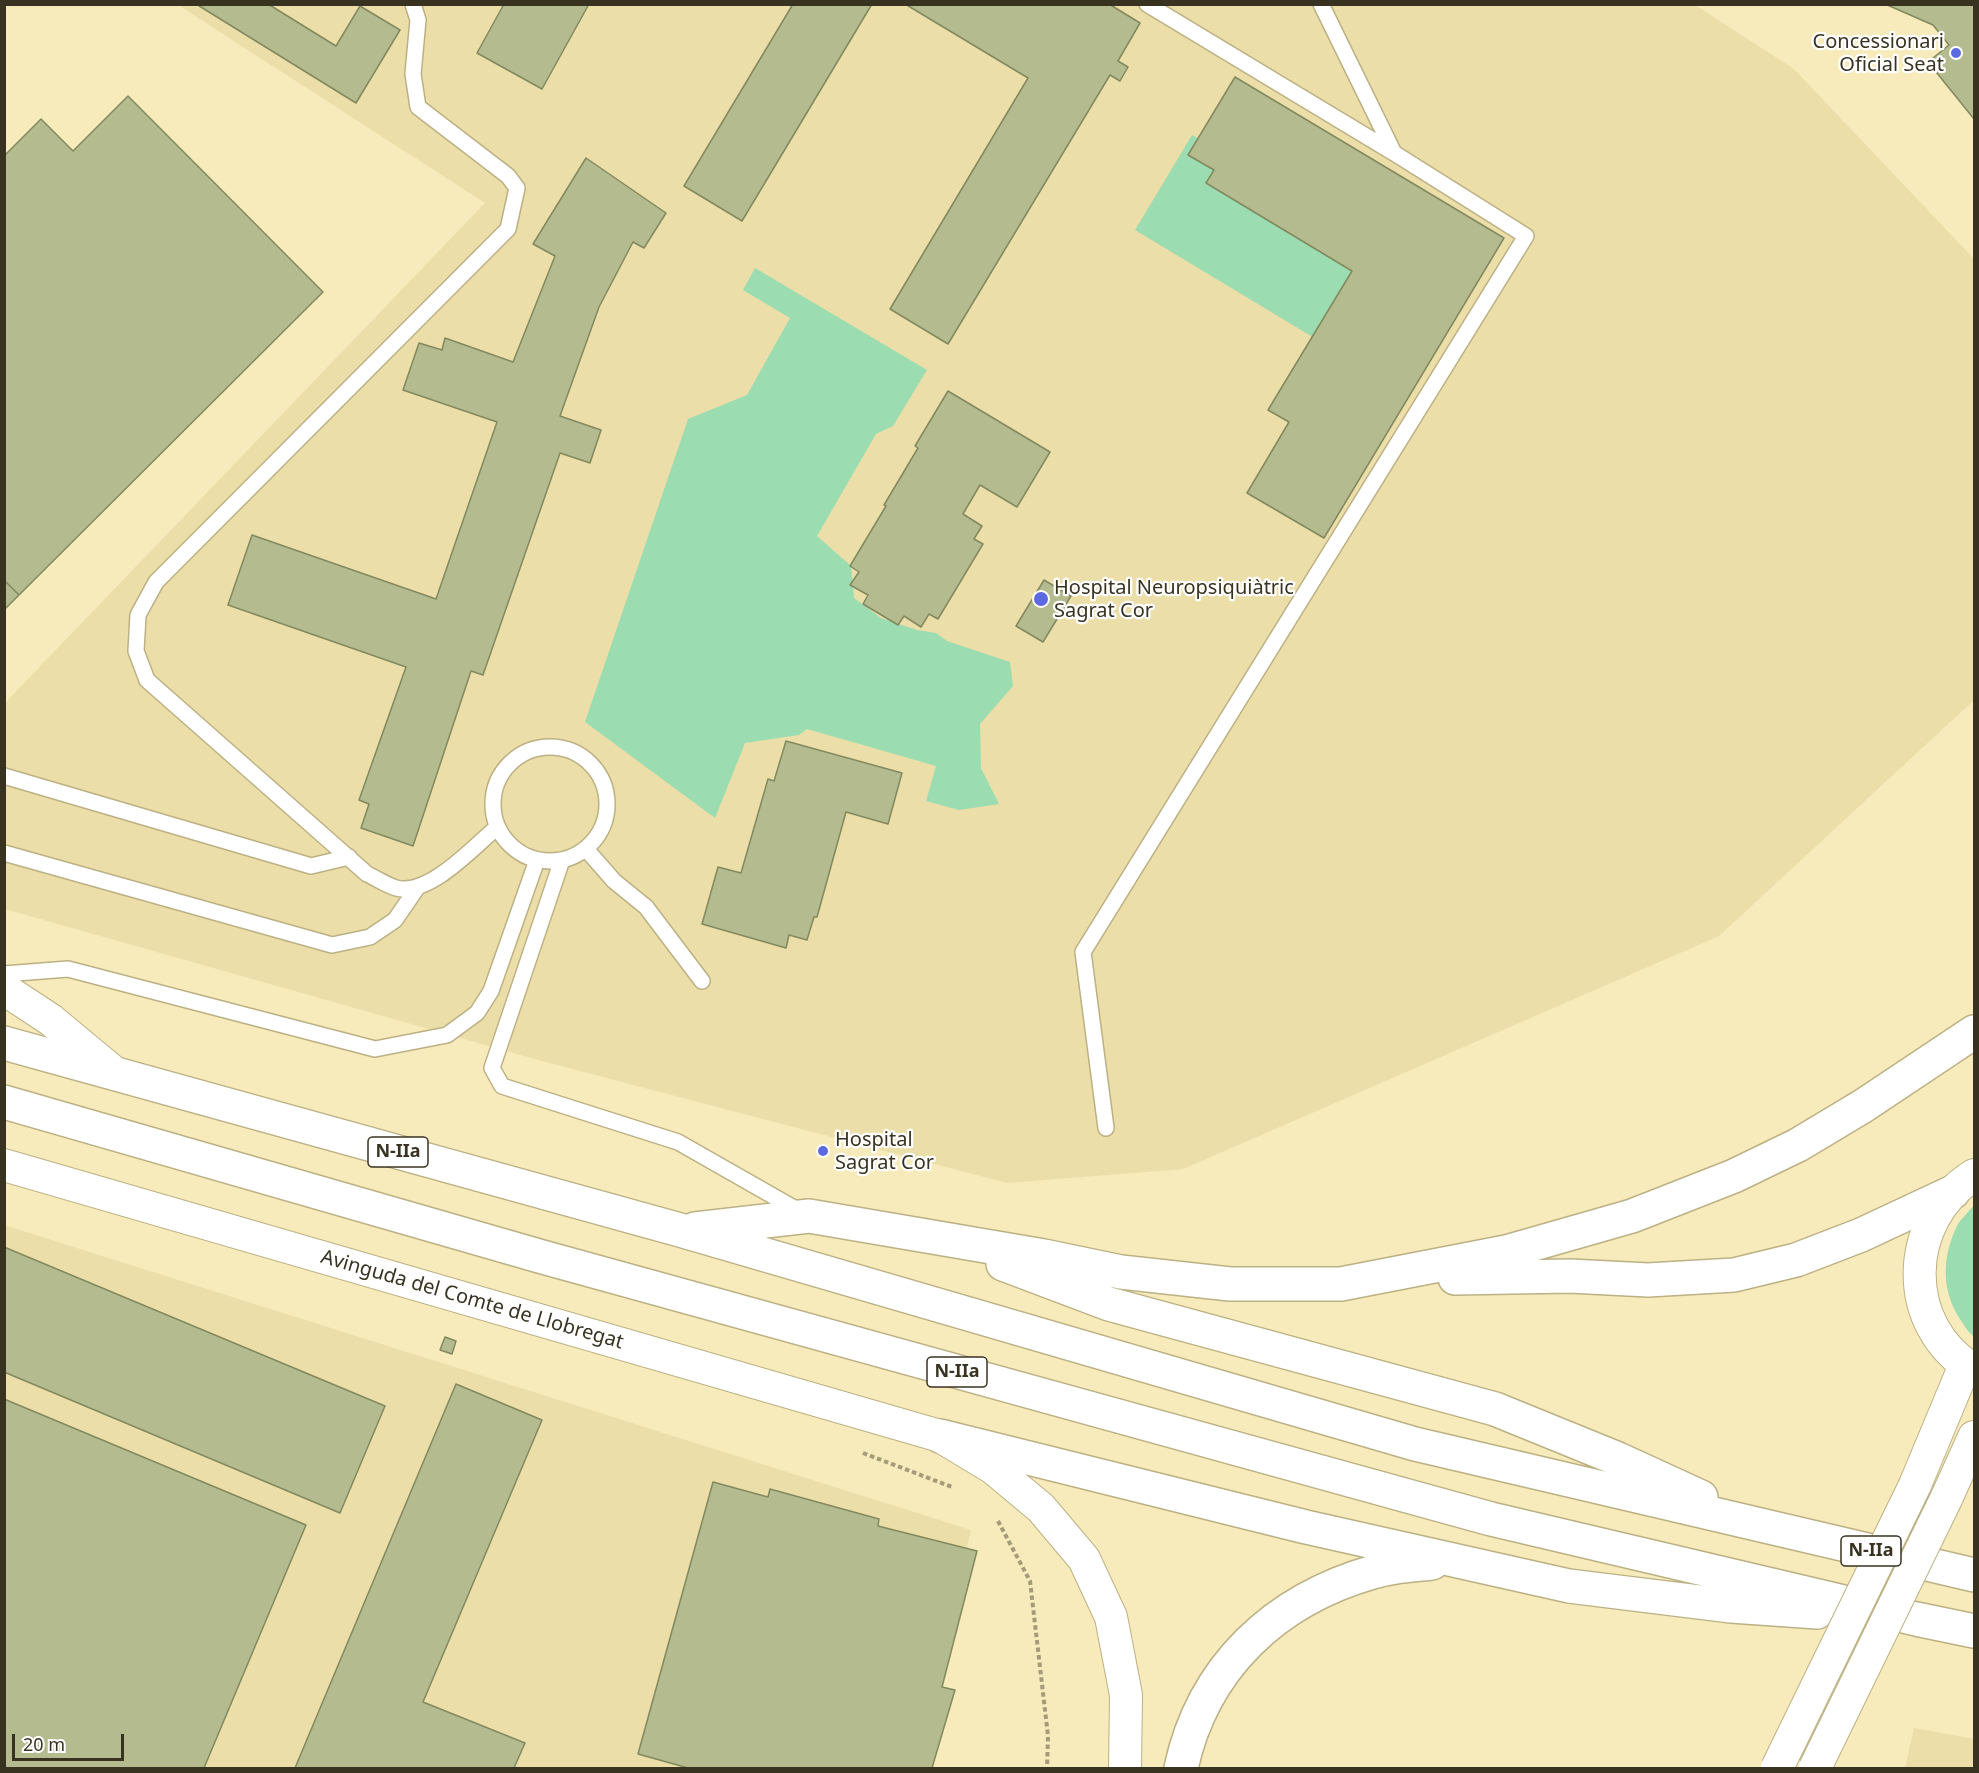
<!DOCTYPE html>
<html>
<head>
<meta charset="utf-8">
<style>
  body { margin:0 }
  #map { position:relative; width:1979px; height:1773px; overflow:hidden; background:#f7eabb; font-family:"Noto Sans",sans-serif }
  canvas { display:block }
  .frame { position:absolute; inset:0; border:6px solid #383321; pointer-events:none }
  .scale { position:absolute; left:12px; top:1734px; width:112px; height:27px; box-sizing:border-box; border:3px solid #383321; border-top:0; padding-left:8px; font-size:18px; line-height:21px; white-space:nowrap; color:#383321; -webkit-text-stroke:4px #fff; paint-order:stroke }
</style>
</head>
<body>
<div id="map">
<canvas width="1979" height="1773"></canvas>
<div class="frame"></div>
<div class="scale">20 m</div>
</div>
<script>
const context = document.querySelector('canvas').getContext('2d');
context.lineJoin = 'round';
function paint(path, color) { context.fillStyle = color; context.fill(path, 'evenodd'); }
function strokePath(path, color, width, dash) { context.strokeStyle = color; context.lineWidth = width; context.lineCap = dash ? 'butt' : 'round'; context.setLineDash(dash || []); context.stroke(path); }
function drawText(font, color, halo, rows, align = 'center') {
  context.font = font + ' "Noto Sans",sans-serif'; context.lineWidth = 4.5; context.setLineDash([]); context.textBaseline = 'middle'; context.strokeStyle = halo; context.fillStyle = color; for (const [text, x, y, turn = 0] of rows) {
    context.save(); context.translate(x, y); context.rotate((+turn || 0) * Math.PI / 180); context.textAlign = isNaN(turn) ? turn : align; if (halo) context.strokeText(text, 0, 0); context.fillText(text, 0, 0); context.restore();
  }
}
paint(new Path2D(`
  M178,5H1695L1794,69L1974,259V700L1719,936L1183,1169L1007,1183L542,1061L5,909L4,704L485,203Z
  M4,1225L971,1530L916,1768H5Z
  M1914,1728L1974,1739V1768H1905Z`), '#ecdea8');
paint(new Path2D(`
  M1192,135L1378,247L1321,342L1135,230Z
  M755,268L927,370L893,426L876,434L817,536L851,566L854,598L881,618L917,630L936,633L947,641L1010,662L1013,686L980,724L981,768L999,804L959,810L926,801L936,766L807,729L799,735L745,743L715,818L585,722L688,419L747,395L790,318L743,290Z
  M1974,1205V1337C1968,1332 1964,1325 1960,1319C1941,1290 1942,1257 1957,1226C1961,1218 1969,1212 1974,1205Z`), '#9bdcb1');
const building = new Path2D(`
  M196,4H268L336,46L360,6L400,30L356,103Z
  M504,4H589L542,89L477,53Z
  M793,4H872L742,221L684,186Z
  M905,4H1109L1140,23L1118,61L1128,67L1120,81L1110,75L948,344L890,309L1028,78Z
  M1885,4H1974V119L1928,62L1949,45L1933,25Z
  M1235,77L1504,238L1324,538L1247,493L1289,422L1268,410L1352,271L1206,183L1214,170L1188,155Z
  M128,96L323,292L19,595L4,580V156L41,119L73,151Z
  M586,158L666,213L644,248L633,242L599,307L560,416L601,430L590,463L560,453L483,675L471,671L413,846L361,828L369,804L359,800L406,667L228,605L252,535L436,599L497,422L403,390L419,343L442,350L445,338L513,362L555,256L533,244Z
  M948,391L1050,452L1017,507L980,485L963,514L982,526L974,539L983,544L938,619L929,614L921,627L904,616L898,625L863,604L868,595L850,585L859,572L850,566L886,506L884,505L918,448L915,446Z
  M4,580L19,595L4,610Z
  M1044,580L1071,596L1043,642L1016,626Z
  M786,741L902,773L888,824L846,812L817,917H814L807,940L789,935L786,948L702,924L718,867L741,873L768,779L774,781Z
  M4,1247L385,1406L340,1513L4,1372Z
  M445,1337L456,1341L452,1354L440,1350Z
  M456,1384L542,1420L423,1702L525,1743L514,1768H295Z
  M4,1399L306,1525L204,1768H4Z
  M713,1482L768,1497L770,1489L879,1519L878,1526L977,1551L942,1687L955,1690L932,1768H688L638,1754Z`);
paint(building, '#b4bb8e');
strokePath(building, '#83895e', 1.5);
const service = new Path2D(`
  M413,4L418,20L413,74L418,107L508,176L517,188L508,229L156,582L138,615L136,651L147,680L367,874C376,878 386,885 396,888C428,897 474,847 496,828
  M1147,4L1394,153
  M493 804a57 57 0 1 1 114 0a57 57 0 1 1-114 0Z
  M4,776L311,866L349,857
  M586,849L614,881L646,907L702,981
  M4,853L332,945L370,937L395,920L417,888
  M562,860L492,1068L502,1086L678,1142L801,1212
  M4,974L68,969L375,1049L447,1035L477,1013L491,991L537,860
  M1106,1128L1083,952L1526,236L1394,153L1321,4`);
const minor = new Path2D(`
  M4,989L51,1020L116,1074
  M4,1165L940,1436L993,1468L1041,1508L1084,1559L1111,1617L1126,1695L1125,1768
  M1974,1175C1903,1220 1900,1326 1974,1370
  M1915,1485L1965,1365
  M1946,1499L1974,1437`);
const trunk = new Path2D(`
  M4,1043L680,1230L1415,1444L1974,1575
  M4,1102L539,1256L1491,1519L1916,1619L1974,1631
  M695,1229L809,1216L1044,1256L1121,1272L1230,1284H1341L1506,1252L1632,1216L1734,1176L1798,1145L1863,1106L1974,1032
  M1003,1264L1109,1304L1495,1409L1618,1459L1701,1497
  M1455,1278L1570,1276L1648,1280L1734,1275L1796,1260L1861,1235L1953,1192
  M940,1436L1306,1527L1569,1586L1731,1606L1817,1612
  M1181,1768C1203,1667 1275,1600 1373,1572C1391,1566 1412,1565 1432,1563`);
strokePath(service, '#bcb184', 18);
strokePath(minor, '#bcb184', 34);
strokePath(trunk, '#bcb184', 36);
strokePath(new Path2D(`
  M863,1453L952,1487
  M998,1521L1030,1581L1048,1736L1047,1768`), '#a49b78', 4, [4.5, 3]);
strokePath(service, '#fff', 15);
strokePath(minor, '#fff', 32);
strokePath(trunk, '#fff', 33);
const minorBridge = new Path2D(`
  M1777,1768L1915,1485
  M1815,1768L1946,1499`);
strokePath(minorBridge, '#bcb184', 34, []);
strokePath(minorBridge, '#fff', 32);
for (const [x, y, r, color] of [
  [1956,53,6,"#5d69e0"],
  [1041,599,8,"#5d69e0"],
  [823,1151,6,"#5d69e0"]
]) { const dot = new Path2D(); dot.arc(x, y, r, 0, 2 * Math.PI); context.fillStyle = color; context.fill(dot); strokePath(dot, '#fff', 2); }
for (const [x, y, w] of [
  [398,1152,60],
  [957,1372,60],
  [1871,1551,60]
]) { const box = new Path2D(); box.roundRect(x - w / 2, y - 15, w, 30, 4.5); context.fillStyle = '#fff'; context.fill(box); strokePath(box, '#383321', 1.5); }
drawText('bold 18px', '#383321', null, [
  ["N-IIa",398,1152],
  ["N-IIa",957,1372],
  ["N-IIa",1871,1551]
]);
drawText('20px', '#383321', '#fff', [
  ["Concessionari",1944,42,"right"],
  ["Oficial Seat",1944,65,"right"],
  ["Hospital Neuropsiquiàtric",1054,588],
  ["Sagrat Cor",1054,611],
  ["Hospital",835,1140],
  ["Sagrat Cor",835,1163]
], 'left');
drawText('20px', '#383321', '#fff', [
  ["Avinguda del Comte de Llobregat",472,1300,16]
]);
</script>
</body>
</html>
